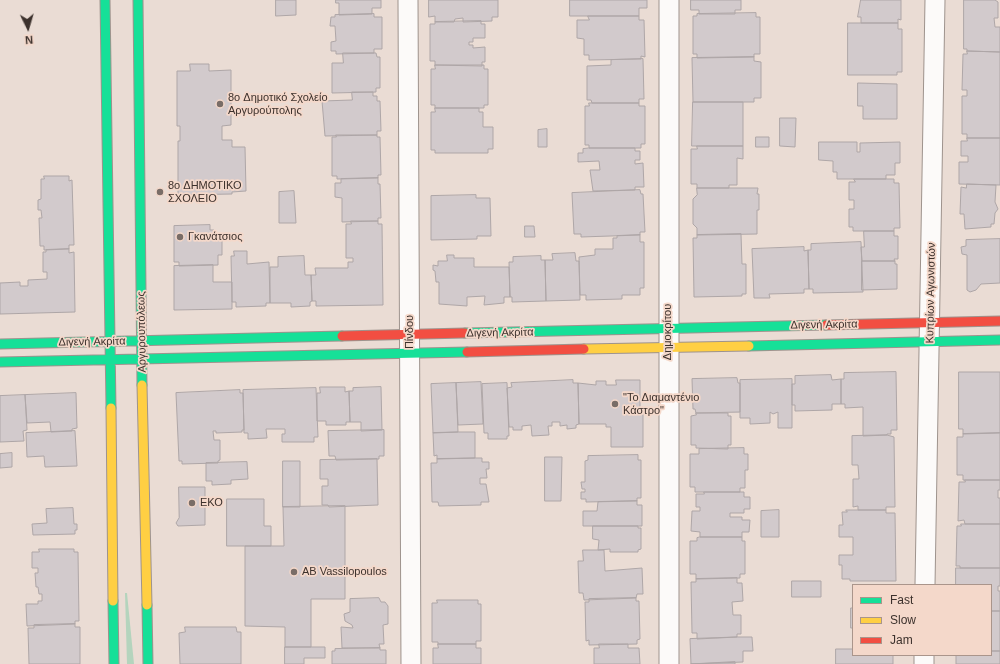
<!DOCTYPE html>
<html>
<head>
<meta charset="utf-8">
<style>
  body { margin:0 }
  #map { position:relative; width:1000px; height:664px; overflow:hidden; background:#eadcd4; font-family:Helvetica,sans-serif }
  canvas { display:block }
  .legend { position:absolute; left:852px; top:584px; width:140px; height:72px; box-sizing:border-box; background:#f4d8ca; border:1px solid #aa958b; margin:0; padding:5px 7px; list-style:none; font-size:12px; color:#3c312c }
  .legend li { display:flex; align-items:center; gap:8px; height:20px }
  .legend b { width:20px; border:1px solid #aa958b }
  .north { position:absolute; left:8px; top:8px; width:40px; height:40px; -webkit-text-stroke:3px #f4d8ca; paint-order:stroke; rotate:175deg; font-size:11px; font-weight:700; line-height:16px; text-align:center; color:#3c312c }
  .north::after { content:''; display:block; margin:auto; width:14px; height:18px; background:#3c312c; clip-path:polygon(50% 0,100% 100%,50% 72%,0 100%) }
</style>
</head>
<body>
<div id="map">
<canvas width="1000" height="664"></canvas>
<ul class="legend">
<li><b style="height:5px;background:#16e098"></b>Fast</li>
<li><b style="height:5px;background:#ffcf43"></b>Slow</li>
<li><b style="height:5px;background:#f24e42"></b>Jam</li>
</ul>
<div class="north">N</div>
</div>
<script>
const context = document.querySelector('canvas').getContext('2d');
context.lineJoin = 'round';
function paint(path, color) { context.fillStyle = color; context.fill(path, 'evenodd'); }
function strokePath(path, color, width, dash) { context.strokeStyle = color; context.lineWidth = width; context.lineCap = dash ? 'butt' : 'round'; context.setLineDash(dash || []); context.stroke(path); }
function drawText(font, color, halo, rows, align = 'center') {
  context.font = font + ' Helvetica,sans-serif'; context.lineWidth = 3.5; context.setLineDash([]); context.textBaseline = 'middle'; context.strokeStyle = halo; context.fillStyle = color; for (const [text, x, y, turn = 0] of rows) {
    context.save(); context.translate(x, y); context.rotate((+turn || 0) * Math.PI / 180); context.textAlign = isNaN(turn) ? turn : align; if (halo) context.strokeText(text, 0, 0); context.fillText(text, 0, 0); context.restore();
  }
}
paint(new Path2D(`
  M125,593H127L134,664H127Z`), '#b4d4bd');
const building = new Path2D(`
  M276,0H296V15L276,16Z
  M336,0H381V8H372V14L339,15V3H336Z
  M429,0H498V17H492V21L463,22V18L455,19L454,22H435V16L429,17Z
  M570,0H647V8H639V16H570Z
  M691,0H741V10H735V14H699V10H691Z
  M861,0H901V20L898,19V23H861V17H858Z
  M964,0H995L998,2V18H994L995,27H1000V52L967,51V49H964Z
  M756,13V17H760V54H754V57L697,58V54H693V16H697V14Z
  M374,14V17H382V49H374V53L336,54V51H331V42L336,41L335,26H330L331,17H335V15Z
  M588,16H639V20H644L645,57L641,56V59L589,60V55H584V39L577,38V20H589Z
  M481,21V24H485V38H473V42H469V45H473V48L485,47V62H482V66L435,65V61H430V24H435V22Z
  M848,23H898V29H902V72H897V75H848Z
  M967,51L1000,52V138H967V134H962V96H967V90H962L963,54H967Z
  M343,53H376L377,57H380V88H376V92L332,93V63H343Z
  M754,57V61L761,62V98H754V102H693L692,58Z
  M643,59L644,99H639V103H592L591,100H587V66L611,65V60Z
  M190,64H209V71L231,70V125L222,126V140H232V147H245L246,191L232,192V194L178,195V141H180V126H177V71H190Z
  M435,65H484V69H488V105H484V108H435V105H431V69H435Z
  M858,83L897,84V119H863V106H858Z
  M352,92H373V96H377V101H380L381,131H377V135L325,136L322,101L352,100Z
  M693,102H743V146H692Z
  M589,103H639V106H645V144H641V148H589V145H585V106H589Z
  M435,108H479V112H483V127H493V149H488V153H435V150H431V112H435Z
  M780,118H796L795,147L780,146Z
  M547,129V147H538V130Z
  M336,135H377V137H380L381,175H378V178L337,179V176H332V137H336Z
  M756,137H769V147H756Z
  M967,138H1000V185L959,184V162H968V156H961V141H967Z
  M819,142H857V152H860V143L900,142V163H895V175H886V179H837V172H833V161L819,160Z
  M697,146H743V159L737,158V185H729V188H697V184H691V149H697Z
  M589,148H635V151H640V160H635V164L643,163L644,187H635V190L593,191L590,170H600L599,161L578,162V153H583V149Z
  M44,176H69V181L72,180L74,245H69V249L44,250V246H40L39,218H42L41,210H38V200L41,199V179H44Z
  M378,178V184H380L381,218H378V221L342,222V198L335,197V183H341V179Z
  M854,179H894V183H899L900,228H894V231H853V227H849V209H854V200H849V182H855Z
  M967,184L996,185L995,202L998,209L995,213L994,224H991V227L965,229L964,214H960L961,187L966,188Z
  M697,188H758L757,194H759V210H757V234L697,235V228L693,224V199L697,195Z
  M640,190L641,194H643L645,232H640V235L581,237V234H574L572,193Z
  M294,191L296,223H279V192Z
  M476,195V198H490L491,236H477V239L431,240V196Z
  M351,221H378V224H382L383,305L316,306V301H312L311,275H316L315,268H348V262H353V258H346V224H351Z
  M210,225V230H214V240H222V255H218V265L179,266V262H174V226Z
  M525,226H534L535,237H525Z
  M864,231H894V236H898V259H894L895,261H862L861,247H864Z
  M741,234L742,264H746V294H742V296L694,297L693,238H697V235Z
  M640,235V242H644V288H640V295H622V299L586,300V295H580L579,257L595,255V249H613V238H617V236Z
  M1000,239V283L981,284L976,290L970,292L967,290V255L962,254L961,247L966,246V240Z
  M861,242L863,292L813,293V289H809L808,250H811V244Z
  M804,247V251L808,250L809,289H804V293L769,294L770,298H754L752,249Z
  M69,249V253L74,252L75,312L0,314V283L20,282V286H28V280L47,279V272H43V252H46V250Z
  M234,251H247V264L269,262L270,303H266V306L236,307V302H232L231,256H234Z
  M575,253L576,261H579L580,300L546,301L545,260H553L552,254Z
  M447,255H454V258H474V267H509L510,297H504V303L484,305L485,296L467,297V306L439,304V282H436L435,271L433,270V265L438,266V261H447Z
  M304,256L305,275H311L312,301L310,302V306L291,307V303H270V267H278V257Z
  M541,256V260H545L546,301L512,302V297H510L509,262H513V257Z
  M862,261H895V264H897V289L862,290Z
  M213,265V282H232V309L174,310V266Z
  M896,372L897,430H891V434H887V435L863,436V407L845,408V404H841V379H844V373Z
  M959,372H1000V433L963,434V429H959Z
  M831,375L832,380L841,379V404H832V410L795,411V405H792V384H795V376Z
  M737,378L738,383H740V412L696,413L695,409H693L692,379Z
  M792,379V428H778V412L773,414L770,412V423L750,424V418H740V380Z
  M573,380V383H578L579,424L576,425V428L567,429V425L560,426V422H552V426H548L549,435L532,436L531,425L522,426V430H513V427H509L507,388L512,387L511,383Z
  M616,380H640V408L643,407V447H611V427H606V424H579L578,383L596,385V381H606V385H616Z
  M481,382L483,424L458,425L456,383Z
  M456,383L458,432L433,433L431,384Z
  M507,383L509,436H507V439H488V433H484L482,384Z
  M320,387H345V392L349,391L350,422H346V425H326V421H317V393H320Z
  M381,387L382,430L361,431V422H350L349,391H353V388Z
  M316,388L318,437H314V442H282V434H285V429H266L267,438L248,439V433H244L243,390Z
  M240,390V393H243L244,430H242V432L216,433V431H213L214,440H220V460L218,461V463L182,464V461H179L176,393Z
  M76,393L77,428L72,429V431L51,432L50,422L27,423L25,395Z
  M25,395L27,430L23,431L24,441L0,442V396Z
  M696,413H728V416H731V445H728V449L696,448V445H691V416L696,415Z
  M384,430V456H379V459L336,460L335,456H329L328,431Z
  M75,431L77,466L45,467L44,456L27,457L26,433Z
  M458,432H475V458L437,459V455L434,456L433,433Z
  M1000,433V480H963V475H957V437H963V434Z
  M887,435L894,437L895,507H886V510H858V506L853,507V479H859L858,465H852V436Z
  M744,448V454H748V470H745V488H740V492H695V487H690V454H699V449Z
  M12,453V467L0,468V454Z
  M638,455V460H641V498H637V501L586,502V499H581V492H585V489H582L581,482H585V461L588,460V456Z
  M545,457H562L561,501H545Z
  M475,458H482V462H489V469H486L487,478H480V484H486L489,502H481V505L439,506L438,502H432L431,463H437V459Z
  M377,459L378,505L329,507L328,505H322V486H328V479H320V460Z
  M283,461H300V507H283Z
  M247,462L248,479L231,480V484L212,485V481H206V463Z
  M965,480H1000V490H998V498H1000V524H965L964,520L958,521L959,482H965Z
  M179,487H205V525L178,526L176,523L179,518Z
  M704,492H744V497H750V509H744V513H730V517H742V520H750L749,532H742V537H700V532L691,531L692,511H700V507H696V494H704Z
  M227,499H264V526H271V546H227Z
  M637,501V505H642V526H583V511H597L598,502Z
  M345,506V599H311V647H285V627L245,626V546H284L283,507Z
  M73,508L74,524H77V530H75V534L33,535L32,524L47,523L46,509Z
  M779,510V537H761V511Z
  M846,510H886V513H895L896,581H850V579H842V565H839V555H853V537H839V525H843L842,512H847Z
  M961,524H1000V568H960V566H956L957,526H961Z
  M593,526H638V528H641V549L638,550V552H610V549L598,550L599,540L593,539Z
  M700,537H742V541H745V574H740V578L696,579V574H690V541H697V538Z
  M39,549H74V552H78L79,621H75V624L27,626L26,604H38V601H42V594H39L38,587H36L35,573H38V568H32V552H39Z
  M583,550H604L605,571L642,568L643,594H637L636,598L584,600L583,593H579L578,561H583Z
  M956,568H1000V586H998V591H1000V611H991V585H956Z
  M737,578V583H742L743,601L732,602L733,615H741V634H737V637L697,639V633H692L691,582H696V579Z
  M792,581H821V597H792Z
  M379,598L381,602H385L388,606V624L383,625L384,644H379L380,648H342L341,627L353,628L352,625L345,621L344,614L350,612V599Z
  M636,598V601H639L640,639L637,640V644L589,645V640L586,641L585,602H589V599Z
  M437,600H478V604H481V641H476V644H438V642H432V603H437Z
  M851,608H853V628H851Z
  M991,611H1000V651H991Z
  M75,624V627H80V664H29L28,628H34V625Z
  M185,627H236L237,632H241V664H180L179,633L185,632Z
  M737,637H752L753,651H743V662L691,664L690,639Z
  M438,644H476V648H481V664H433V648H438Z
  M599,644H628V648H639L640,664H594V648H599Z
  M285,647H325V658H304V664H285Z
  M380,648V650H386V664H332V651H335V649Z
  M836,649H853V655H893V664H836Z
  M991,651H1000V664H956V655H991Z
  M735,662V664H691Z`);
paint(building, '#d2cacc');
strokePath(building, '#aea6a7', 1);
const street = new Path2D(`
  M408,0L411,664
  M925,585L935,0
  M669,664V0
  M924,664V655`);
const fast = new Path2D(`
  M105,0L111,408
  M138,0L142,385
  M465,333L826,325
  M0,344L342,336
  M749,346L1000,340
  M0,362L467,352
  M113,601L114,664
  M147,605L148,664`);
const slow = new Path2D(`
  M584,349L749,346
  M142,385L147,605
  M111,408L113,601`);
const jam = new Path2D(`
  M826,325L1000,321
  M342,336L465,333
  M467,352L584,349`);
strokePath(street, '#9e938d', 21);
strokePath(fast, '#9e938d', 11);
strokePath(slow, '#9e938d', 11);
strokePath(jam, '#9e938d', 11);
strokePath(street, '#fcfaf9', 19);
strokePath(fast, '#16e098', 9);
strokePath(slow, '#ffcf43', 9);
strokePath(jam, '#f24e42', 9);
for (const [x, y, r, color] of [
  [220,104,4,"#796d67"],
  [160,192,4,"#796d67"],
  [180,237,4,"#796d67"],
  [615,404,4,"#796d67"],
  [192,503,4,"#796d67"],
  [294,572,4,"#796d67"]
]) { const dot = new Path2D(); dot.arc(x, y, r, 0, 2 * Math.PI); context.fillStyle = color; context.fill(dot); strokePath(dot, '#f4d8ca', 1.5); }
drawText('11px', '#3c312c', '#f4d8ca', [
  ["8ο Δημοτικό Σχολείο",228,98],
  ["Αργυρούπολης",228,111],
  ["8ο ΔΗΜΟΤΙΚΟ",168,186],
  ["ΣΧΟΛΕΙΟ",168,199],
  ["Γκανάτσιος",188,237],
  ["\"Το Διαμαντένιο",623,398],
  ["Κάστρο\"",623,411],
  ["ΕΚΟ",200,503],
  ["AB Vassilopoulos",302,572]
], 'left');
drawText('11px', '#3c312c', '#f4d8ca', [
  ["Κυπρίων Αγωνιστών",931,293,-89],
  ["Διγενή Ακρίτα",824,325,-1],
  ["Αργυρουπόλεως",142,332,-91],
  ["Πίνδου",410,332,-90],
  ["Δημοκρίτου",668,332,-90],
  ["Διγενή Ακρίτα",500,333,-1],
  ["Διγενή Ακρίτα",92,342,-1]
]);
</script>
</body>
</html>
